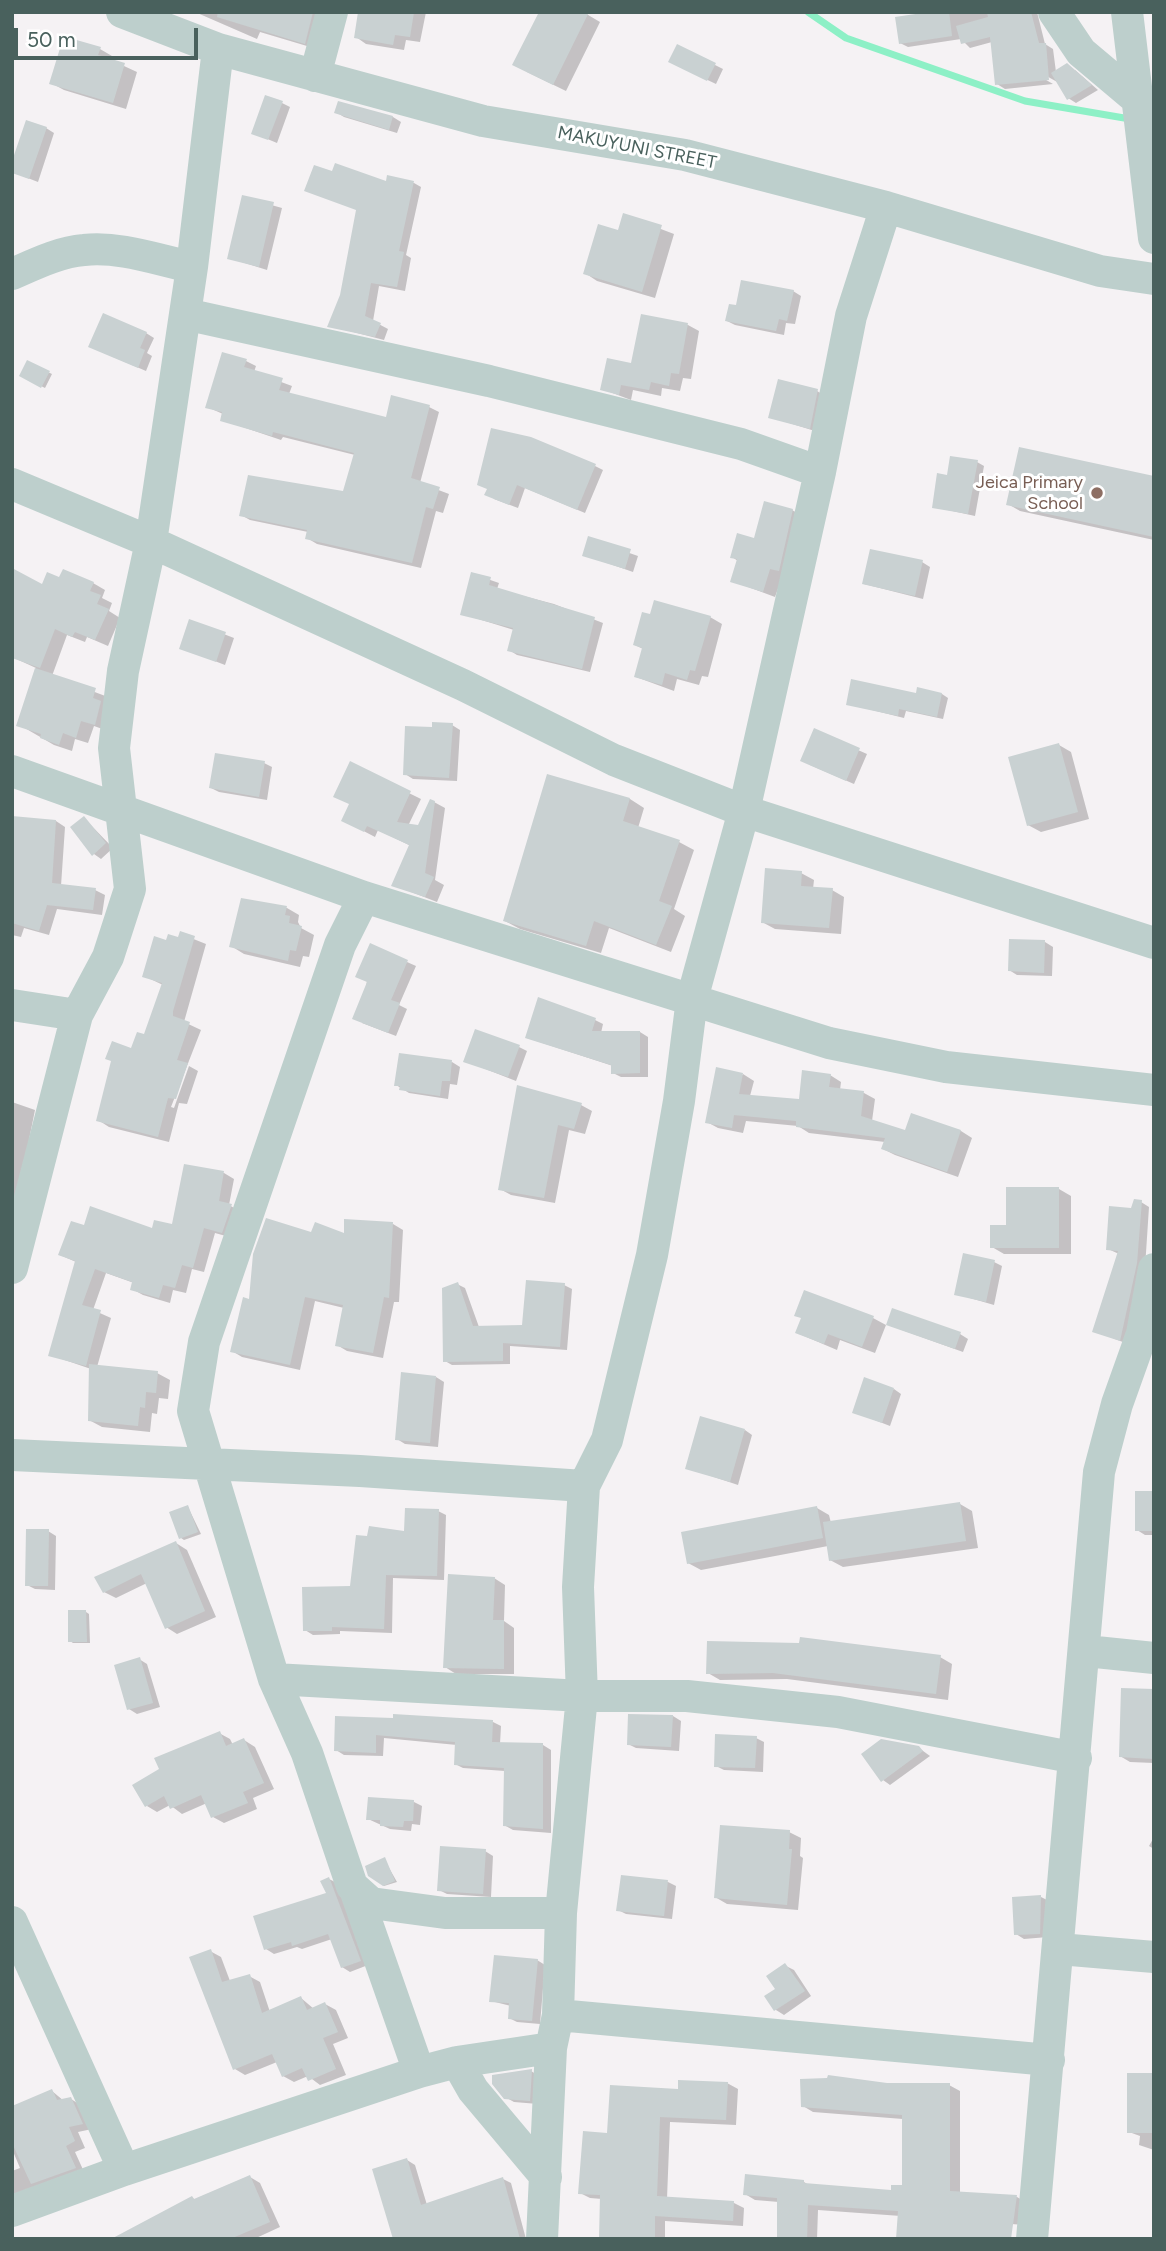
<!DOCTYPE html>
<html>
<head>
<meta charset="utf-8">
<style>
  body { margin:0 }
  #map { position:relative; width:1166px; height:2251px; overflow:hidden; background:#f5f2f4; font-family:Figtree,sans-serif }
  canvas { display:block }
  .frame { position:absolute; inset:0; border:14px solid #49615d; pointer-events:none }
  .scale { position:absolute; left:14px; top:28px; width:184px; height:32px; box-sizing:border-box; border:4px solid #49615d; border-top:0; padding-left:9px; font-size:21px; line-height:24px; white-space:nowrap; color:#49615d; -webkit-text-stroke:5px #fff; paint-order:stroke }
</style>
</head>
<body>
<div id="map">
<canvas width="1166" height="2251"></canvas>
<div class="frame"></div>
<div class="scale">50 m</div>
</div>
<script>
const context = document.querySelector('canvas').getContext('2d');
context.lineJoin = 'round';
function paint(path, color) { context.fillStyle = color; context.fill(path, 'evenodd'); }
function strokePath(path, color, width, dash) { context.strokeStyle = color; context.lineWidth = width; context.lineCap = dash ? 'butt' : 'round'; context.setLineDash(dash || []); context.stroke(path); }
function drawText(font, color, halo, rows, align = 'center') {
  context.font = font + ' Figtree,sans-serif'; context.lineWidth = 6; context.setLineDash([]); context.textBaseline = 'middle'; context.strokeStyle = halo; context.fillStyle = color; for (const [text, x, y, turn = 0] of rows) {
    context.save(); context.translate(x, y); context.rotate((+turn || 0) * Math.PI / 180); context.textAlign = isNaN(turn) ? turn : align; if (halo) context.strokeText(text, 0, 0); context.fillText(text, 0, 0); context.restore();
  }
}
paint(new Path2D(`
  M195,12H327L317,49L260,32L257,39Z
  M360,12H426L420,42L406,40L404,50L366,44L356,37Z
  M583,12L600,22L566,91L527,72Z
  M941,12H1037L1045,44L1053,49L1056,72L1075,70L1098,90L1076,103L1068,98L1059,83L1043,74L1041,77L1053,84L1005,89L997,84L992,42L970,48L961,39L908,47L900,43Z
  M677,46L723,69L716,84L678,66Z
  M100,49L112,56L111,60L137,72L126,109L64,90L51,83L72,50Z
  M282,103L290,107L277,143L253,133Z
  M339,103L393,117L401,122L397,133L344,117L336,112Z
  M46,128L54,133L38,182L12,172Z
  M333,174L387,183H414L421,187L406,255L411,258L405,291L379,286L373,321L388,329L384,340L330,326L342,296L358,210L307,191Z
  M243,197L282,208L267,270L229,258Z
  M624,215L674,234L655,298L597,281L585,273L619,232Z
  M793,291L801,296L795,324L786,323L784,335L735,325L727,321L738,307Z
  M642,316L688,325L699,331L691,379L683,378L680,391L662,388L661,396L633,390L631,400L602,389L633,365Z
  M146,333L154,338L147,353L152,356L146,371L90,347Z
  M246,361L256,366L254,372L292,386L289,394L387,419L429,407L439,412L420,483L449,494L443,513L436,511L421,568L317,544L307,538L308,532L250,520L241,515L344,493L355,455L283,437L281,440L222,420L223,414L207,407Z
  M27,362L52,374L45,388L21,376Z
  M817,391L825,396L818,432L770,417Z
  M977,462L984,466L975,516L934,507L948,477Z
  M595,466L603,470L585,513L525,488L518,508L494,499L488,490Z
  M1154,478V540L1020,511L1008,504Z
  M792,510L804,517L775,597L732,581L738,561L732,557Z
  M589,539L638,556L633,572L584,555Z
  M922,562L930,567L923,599L864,584Z
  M473,574L499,583L497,589L554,604L603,623L590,672L517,655L509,650L514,630L462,614Z
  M60,579L93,583L105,590L102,598L112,603L109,611L120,618L108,646L87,637L85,642L67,635L52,676L108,697V731L94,726L88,743L75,739L72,751L54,745L23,727L27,698L36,668L12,657L43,586Z
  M710,617L722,624L708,677L702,676L699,685L677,679L674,691L636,677L643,649L635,645Z
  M190,621L234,638L225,665L181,648Z
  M942,694L948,698L943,719L906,711L904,718L848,704Z
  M452,725L460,730L457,781L413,779L405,774L434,729Z
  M815,731L867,754L854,784L810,765Z
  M1059,745L1071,752L1089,819L1041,832L1028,825Z
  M264,763L272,767L267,800L219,792L211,788Z
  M350,764L421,799L408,826L419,827L434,802L445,808L435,880L444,885L437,902L393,885L411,846L378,830L375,837L354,826Z
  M548,776L630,799L644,808L638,828L679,842L694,850L674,909L685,916L671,952L609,928L601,953L520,929L505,921Z
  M12,818L56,821L65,827L61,886L95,890L105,895L102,915L57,909L49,935L24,928L21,937L12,935Z
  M84,818L113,848L101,859L94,854Z
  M801,873L814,880L813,889L832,890L844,897L841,934L775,929L762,922Z
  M242,900L287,908L299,915L298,922L301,928L314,935L309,957L303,956L300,967L244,954L231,946Z
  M181,934L206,944L184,1022L201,1030L171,1107L174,1108L189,1066L198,1071L187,1104L179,1103L169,1142L109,1127L98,1120L133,1051L145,1037L163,985L144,976L167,942L179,939Z
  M1011,941L1045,942L1053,947L1052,976L1017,975L1009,970Z
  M371,946L416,966L399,1005L407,1009L396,1036L362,1023Z
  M595,1020L603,1024L601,1033L640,1032L648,1037V1077H621L613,1073V1066L527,1038Z
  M519,1047L527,1051L516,1081L465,1061Z
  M452,1062L460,1067L457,1085L450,1084L448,1099L409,1093L396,1085Z
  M743,1074L754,1081L750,1096L800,1101L830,1075L841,1082L840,1090L864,1093L875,1099L872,1121L906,1132L912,1115L961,1131L972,1138L958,1177L895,1155L883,1149L885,1142L809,1133L798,1126L746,1121L743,1133L718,1128L707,1122Z
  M518,1087L581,1105L592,1111L585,1134L569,1130L555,1203L511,1195L500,1189Z
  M12,1102L35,1110L29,1140L38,1145L12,1214Z
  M185,1166L224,1173L234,1179L229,1205L241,1212L233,1238L215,1233L204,1272L192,1269L186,1293L173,1290L170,1303L143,1295L132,1289L134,1283L106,1273L93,1310L111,1318L97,1367L157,1373L170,1380L168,1399L159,1398L157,1414L152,1413L150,1432L102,1427L89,1420L91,1369L50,1355L76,1262L60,1255L85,1228L153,1230L174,1227Z
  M1059,1189L1071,1196V1254H1004L992,1247L1008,1226Z
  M1141,1202L1149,1207L1145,1268L1128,1344L1094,1331L1119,1254L1108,1249L1133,1210Z
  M393,1224L403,1230L399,1302H394L383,1358L347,1351L337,1345L344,1308L315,1301L300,1370L242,1357L232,1351L312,1234L345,1235Z
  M994,1262L1002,1266L994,1305L956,1294Z
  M457,1284L465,1288L479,1327H524L564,1285L572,1289L567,1350L510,1346V1364L452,1365L445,1361Z
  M873,1318L886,1325L875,1353L840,1340L837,1350L797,1333Z
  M888,1325L960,1334L968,1339L963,1352Z
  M436,1377L444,1382L438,1447L405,1444L397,1439Z
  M894,1389L901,1394L890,1426L854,1412Z
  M745,1430L752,1435L738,1485L687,1468Z
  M1154,1492V1535H1145L1137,1530Z
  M960,1504L972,1511L978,1548L843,1567L830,1560L828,1546L701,1570L688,1563L817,1508L829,1515L831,1523Z
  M188,1507L201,1534L184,1540L181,1538Z
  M438,1511L446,1515L444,1580L393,1578L392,1633L340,1631V1634L313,1635L305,1630L406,1533Z
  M48,1531L56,1536L55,1590L35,1589L27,1585Z
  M176,1543L187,1550L216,1617L177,1634L166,1627L147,1583L116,1598L104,1592Z
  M494,1578L505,1585L504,1621L514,1628V1674H456L445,1667Z
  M86,1612L89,1614L90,1643H73L70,1641Z
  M940,1657L952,1664L948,1700L787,1679L720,1680L708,1673Z
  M139,1659L147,1664L160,1707L137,1714L129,1709Z
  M1154,1691V1763L1130,1762L1120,1756Z
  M673,1716L681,1721L679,1751L636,1748L628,1744Z
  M395,1720L493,1722L501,1726L500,1744L543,1745L551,1750V1833L513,1830L504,1825L505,1771L463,1768L455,1764L457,1745L384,1738L383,1756L344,1755L336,1750Z
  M219,1733L230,1739L233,1745L244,1740L255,1747L274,1789L253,1798L257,1809L224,1823L213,1817L207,1803L182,1814L170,1805L157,1812L147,1806L162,1770Z
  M756,1738L764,1742L763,1772L724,1770L716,1766Z
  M919,1748L930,1756L890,1785L883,1780Z
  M414,1802L422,1806L420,1825L412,1824L411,1831L390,1829L368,1819Z
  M789,1832L801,1838L800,1856L803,1858L798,1910L727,1904L715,1897Z
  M1154,1837V1849L1149,1846Z
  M485,1851L493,1856L491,1897L447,1894L439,1890Z
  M384,1859L397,1882L384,1886L369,1875Z
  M622,1877L668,1882L676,1886L672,1919L626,1914L618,1910Z
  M329,1879L337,1883L368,1965L350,1972L342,1967L332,1939L302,1949L297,1947L274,1954L266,1949L329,1894Z
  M1041,1897L1049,1901L1048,1937L1024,1939L1016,1934Z
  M210,1951L221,1957L230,1981L249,1976L260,1982L270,2012L301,1998L314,2009L325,2004L336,2010L348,2038L333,2044L346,2075L320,2085L308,2076L294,2082L283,2076L277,2062L245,2075L235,2069Z
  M537,1960L545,1965L540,2024L517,2022L509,2018L511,2006L491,2001Z
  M786,1966L794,1970L811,1996L784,2015L776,2010L766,1996L777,1989Z
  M531,2071L539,2076L538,2104L514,2102L505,2097Z
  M1154,2075V2150L1139,2145L1140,2136L1129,2132Z
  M727,2083L738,2089L736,2125L670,2122L667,2199L734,2203L744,2208L743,2226L665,2221V2239H601L602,2199L590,2198L580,2193L679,2091Z
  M887,2085H949L960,2091V2193L1017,2197L1027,2203L1025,2225L818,2210L817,2239H779V2202L755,2200L745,2194L804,2182L810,2186L893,2192L904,2187L903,2119L813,2112L803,2106Z
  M52,2091L64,2101L71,2099L82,2106L92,2129L78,2132L85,2148L75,2152L85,2174L12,2204V2171L20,2168L12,2149V2108Z
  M407,2160L415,2165L427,2205L503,2179L511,2183L526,2239H395Z
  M250,2177L260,2183L280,2227L254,2239H123L192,2198L197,2200Z`), '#0003');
strokePath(new Path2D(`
  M808,12L846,38L1025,101L1130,119`), '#8df0c6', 7);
paint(new Path2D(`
  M218,12H313L305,44L217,17Z
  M358,12H414L410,37L395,35L393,45L354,38Z
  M539,12H589L553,85L512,65Z
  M929,12H949L952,36L899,44L895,17Z
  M987,12H1031L1039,43H1046L1049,80L995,85L990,37L961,44L956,26L988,17Z
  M73,39L101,47L98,55L125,63L113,103L49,84L61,45L71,48Z
  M677,44L716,63L707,81L668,62Z
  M1067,63L1092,85L1067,100L1051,73Z
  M265,95L283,101L268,140L251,134Z
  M338,101L393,116L389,130L334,113Z
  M26,120L47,127L29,179L12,173V161Z
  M335,163L386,181L387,175L414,181L399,251L404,252L397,287L371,283L365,316L381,323L375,337L327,327L340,295L356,210L304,191L314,165L332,171Z
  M242,195L274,202L259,267L227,259Z
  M623,213L662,225L642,292L583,274L598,224L618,230Z
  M741,280L794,290L787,321L779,319L776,331L725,321L729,304L736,305Z
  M103,313L147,332L140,348L145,350L138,368L88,347Z
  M641,314L688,323L679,374L671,373L669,386L651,382L649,390L621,385L619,395L600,390L607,358L631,363Z
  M222,352L247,359L244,367L283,378L279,390L386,417L391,395L430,405L411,478L440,487L433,509L426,507L412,563L305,539L307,530L239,516L248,475L343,491L354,453L273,432L272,436L220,421L222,412L205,408Z
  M27,360L50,371L41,388L19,376Z
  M778,379L818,389L810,429L768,418Z
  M491,428L531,437L596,464L577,510L517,485L509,505L484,495L487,489L477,485Z
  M1019,447L1154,476V537L1006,505Z
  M950,456L978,460L968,514L932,508L937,473L947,475Z
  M764,501L793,509L779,571L770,569L763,592L730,582L737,559L730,558L737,533L754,538Z
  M588,536L631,549L625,569L582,556Z
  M870,549L923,560L915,596L862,584Z
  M12,568L42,584L47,572L59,577L63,569L94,582L90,591L101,595L97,604L109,609L95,640L75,632L72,637L55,629L40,668L12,658Z
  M471,572L491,577L489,585L595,617L582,669L507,651L513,628L460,615Z
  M654,600L711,616L695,671L690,670L687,680L665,673L662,685L634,677L642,648L633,645L642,612L650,614Z
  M189,619L226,632L216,662L179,649Z
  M35,668L96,688L93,698L101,701L95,725L81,721L76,738L63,733L59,745L40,738L41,734L16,726Z
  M851,679L916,693L917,687L942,693L937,717L899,709L898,716L846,705Z
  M432,722L453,723L449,778L403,775L405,726L432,727Z
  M814,728L860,748L846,781L800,761Z
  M1059,743L1078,812L1027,826L1008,757Z
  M215,753L265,761L259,797L209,788Z
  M350,761L411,791L397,822L418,825L430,799L435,801L425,873L434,877L425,897L391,886L409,845L367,826L364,832L341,821L349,804L333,797Z
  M547,774L630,798L623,821L680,840L659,901L672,906L656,945L594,921L586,946L503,921Z
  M12,816L56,820L52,883L96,888L93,910L47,905L39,931L12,923Z
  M84,816L106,843L92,856L70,827Z
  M765,868L802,871L801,886L833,888L829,928L761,923Z
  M241,898L287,906L285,915L290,916L289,923L302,926L296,951L290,950L288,961L229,947Z
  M180,931L195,936L173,1011V1016L190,1022L177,1060L188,1063L176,1099L168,1098L158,1137L96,1121L111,1061L105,1059L112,1041L131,1048L137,1032L144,1034L162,983L142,977L154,936L166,940L168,934L178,937Z
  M1009,939L1045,940L1044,973L1008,971Z
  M370,943L408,960L391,1000L400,1003L388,1033L352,1019L367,982L355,977Z
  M538,997L596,1018L592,1031H640V1073L611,1074V1065L525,1038Z
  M475,1029L520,1045L508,1077L463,1062Z
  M399,1053L452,1060L450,1081H442L440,1096L399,1090L400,1086H394Z
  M716,1067L743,1073L739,1094L799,1099L802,1070L831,1074L829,1087L864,1091L861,1116L905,1130L911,1113L961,1130L947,1172L881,1149L885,1138L796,1127V1121L734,1115L732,1128L705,1123Z
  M517,1085L582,1103L574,1129L558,1125L544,1198L498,1190Z
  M184,1164L224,1171L219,1201L232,1204L222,1233L204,1228L193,1268L182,1265L175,1288L163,1285L159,1298L130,1290L132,1282L95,1269L82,1305L101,1310L86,1366L48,1356L75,1261L58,1255L71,1221L84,1225L90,1206L152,1228L154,1220L172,1224Z
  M1006,1187H1059V1248H990V1225H1006Z
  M1134,1199L1142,1200L1137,1263L1120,1341L1092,1332L1118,1251L1106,1250L1109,1206L1131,1208Z
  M266,1218L311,1232L315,1222L344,1233V1219L393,1222L389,1298L384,1297L373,1353L335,1346L343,1305L305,1297L290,1365L230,1352L243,1297L249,1299L253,1254Z
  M963,1253L995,1260L986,1302L954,1295Z
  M526,1280L565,1283L560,1347L503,1343V1361L443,1362L442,1288L458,1282L473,1326L522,1325Z
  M804,1290L874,1316L862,1347L828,1334L824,1344L795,1333L801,1318L794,1316Z
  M892,1308L961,1332L955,1349L886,1325Z
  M89,1364L158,1371L156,1393L146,1392L145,1408L140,1407L138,1426L88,1421Z
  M401,1372L436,1376L430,1443L395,1440Z
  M864,1377L894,1388L882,1423L852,1413Z
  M700,1416L745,1429L730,1482L685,1469Z
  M1135,1491H1154V1531H1135Z
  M960,1502L966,1541L829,1561L823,1522Z
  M188,1505L198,1532L179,1539L169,1512Z
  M817,1506L823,1538L687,1564L681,1532Z
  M405,1508L439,1509L437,1576L386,1575L384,1629L332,1627V1631H303L302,1587L350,1586L356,1535L367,1536L369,1526L404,1531Z
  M26,1529H49L48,1586H25Z
  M176,1541L205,1611L165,1629L141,1574L103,1593L94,1577Z
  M448,1574L495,1577L493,1620H504V1669L443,1668Z
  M68,1610H86L87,1642H68Z
  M800,1637L941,1655L936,1694L773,1673L706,1674L707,1641L799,1643Z
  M140,1657L153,1703L127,1710L114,1665Z
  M1121,1688L1154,1689V1759L1119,1757Z
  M393,1714L493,1720L492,1742L543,1743V1829L503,1826L504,1768L454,1765L455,1742L376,1735V1753L334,1751L335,1716L393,1718Z
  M628,1714L673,1715L671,1747L627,1745Z
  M220,1731L226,1746L244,1738L264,1783L243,1792L248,1803L211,1818L201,1795L170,1809L164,1796L145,1807L132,1785L159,1769L154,1758Z
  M715,1734L757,1736L755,1768L714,1767Z
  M881,1739L919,1746L923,1751L881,1782L861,1754Z
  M368,1797L414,1800L413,1821H404L403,1827L380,1826V1820H366Z
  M720,1825L790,1830L789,1849H792L787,1905L714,1898Z
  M440,1846L486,1849L483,1894L437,1891Z
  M385,1857L395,1881L383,1886L368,1876L365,1866Z
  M621,1875L668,1880L664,1916L616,1911Z
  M329,1877L361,1961L341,1968L328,1934L292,1946L291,1942L264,1950L253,1916L326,1893L320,1881Z
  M1041,1895L1040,1934L1014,1935L1012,1897Z
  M211,1949L222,1982L250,1974L262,2013L301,1996L307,2010L325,2002L338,2032L323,2038L336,2069L308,2081L302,2068L282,2077L272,2054L233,2070L189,1957Z
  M494,1955L538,1959L532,2021L508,2019L509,2003L489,2002Z
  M785,1963L805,1991L774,2011L764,1996L775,1989L766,1976Z
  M532,2069L530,2101L504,2099L492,2084V2075Z
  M1127,2073H1154V2133H1127Z
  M828,2075L887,2083H950V2191L1017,2195L1011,2239H896L898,2211L808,2205L807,2239H777V2198L743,2195L745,2174L804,2180V2183L891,2190V2185H902V2115L801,2107L800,2079L827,2078Z
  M678,2080L728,2082L726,2120L660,2117L657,2196L734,2201L733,2221L655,2216V2239H599L600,2195L578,2194L583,2131L607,2133L610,2085L678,2089Z
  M52,2089L57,2100L71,2097L83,2124L69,2127L75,2141L66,2146L76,2168L31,2184L12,2143V2106Z
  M407,2158L421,2205L503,2177L520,2239H393L372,2169Z
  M250,2175L270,2222L230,2239H111L192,2196L194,2199Z`), '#c9d1d2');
strokePath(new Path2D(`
  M122,12L218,49L483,121L685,155L886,207L1100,271L1154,279
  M1054,12L1081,52L1138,100
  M1127,12L1154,238
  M315,76L332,12
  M12,274C35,264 59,252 84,250C120,246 158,260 192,267
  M185,314L489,381L741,444L820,472
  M12,484L151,542L463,685L614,760L744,811L1154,943
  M12,771L364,897L829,1043L946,1067L1154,1090
  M364,897L340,945L204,1342L193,1411L274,1679L307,1753L352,1886L371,1903L445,1913H561
  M12,1005L77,1015
  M12,1268L77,1015L108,957L130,889L114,748L123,671L151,542L192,267L218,49
  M12,1455L360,1471L584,1486
  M1086,1651L1154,1658
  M274,1679L582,1696H687L838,1712L1076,1758
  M356,1892L419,2072
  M12,1922L124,2170
  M1059,1949L1154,1957
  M558,2015L1049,2060
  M457,2062L473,2090L546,2177
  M12,2211L124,2170L419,2072L457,2062L551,2048
  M542,2239L551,2048L558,2015L561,1913L582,1696L578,1587L584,1486L607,1440L652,1255L679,1101L692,999L744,811L820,472L851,316L886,207
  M1032,2239L1099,1472L1117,1404L1142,1334L1154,1269`), '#bdcfcc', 32);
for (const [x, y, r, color] of [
  [1097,493,7,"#8d6e63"]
]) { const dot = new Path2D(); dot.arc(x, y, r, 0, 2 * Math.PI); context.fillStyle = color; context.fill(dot); strokePath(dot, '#fff', 2.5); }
drawText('18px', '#49615d', '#fff', [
  ["MAKUYUNI STREET",637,148,11]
]);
drawText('18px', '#785e54', '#fff', [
  ["Jeica Primary",1083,483],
  ["School",1083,504]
], 'right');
</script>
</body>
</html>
